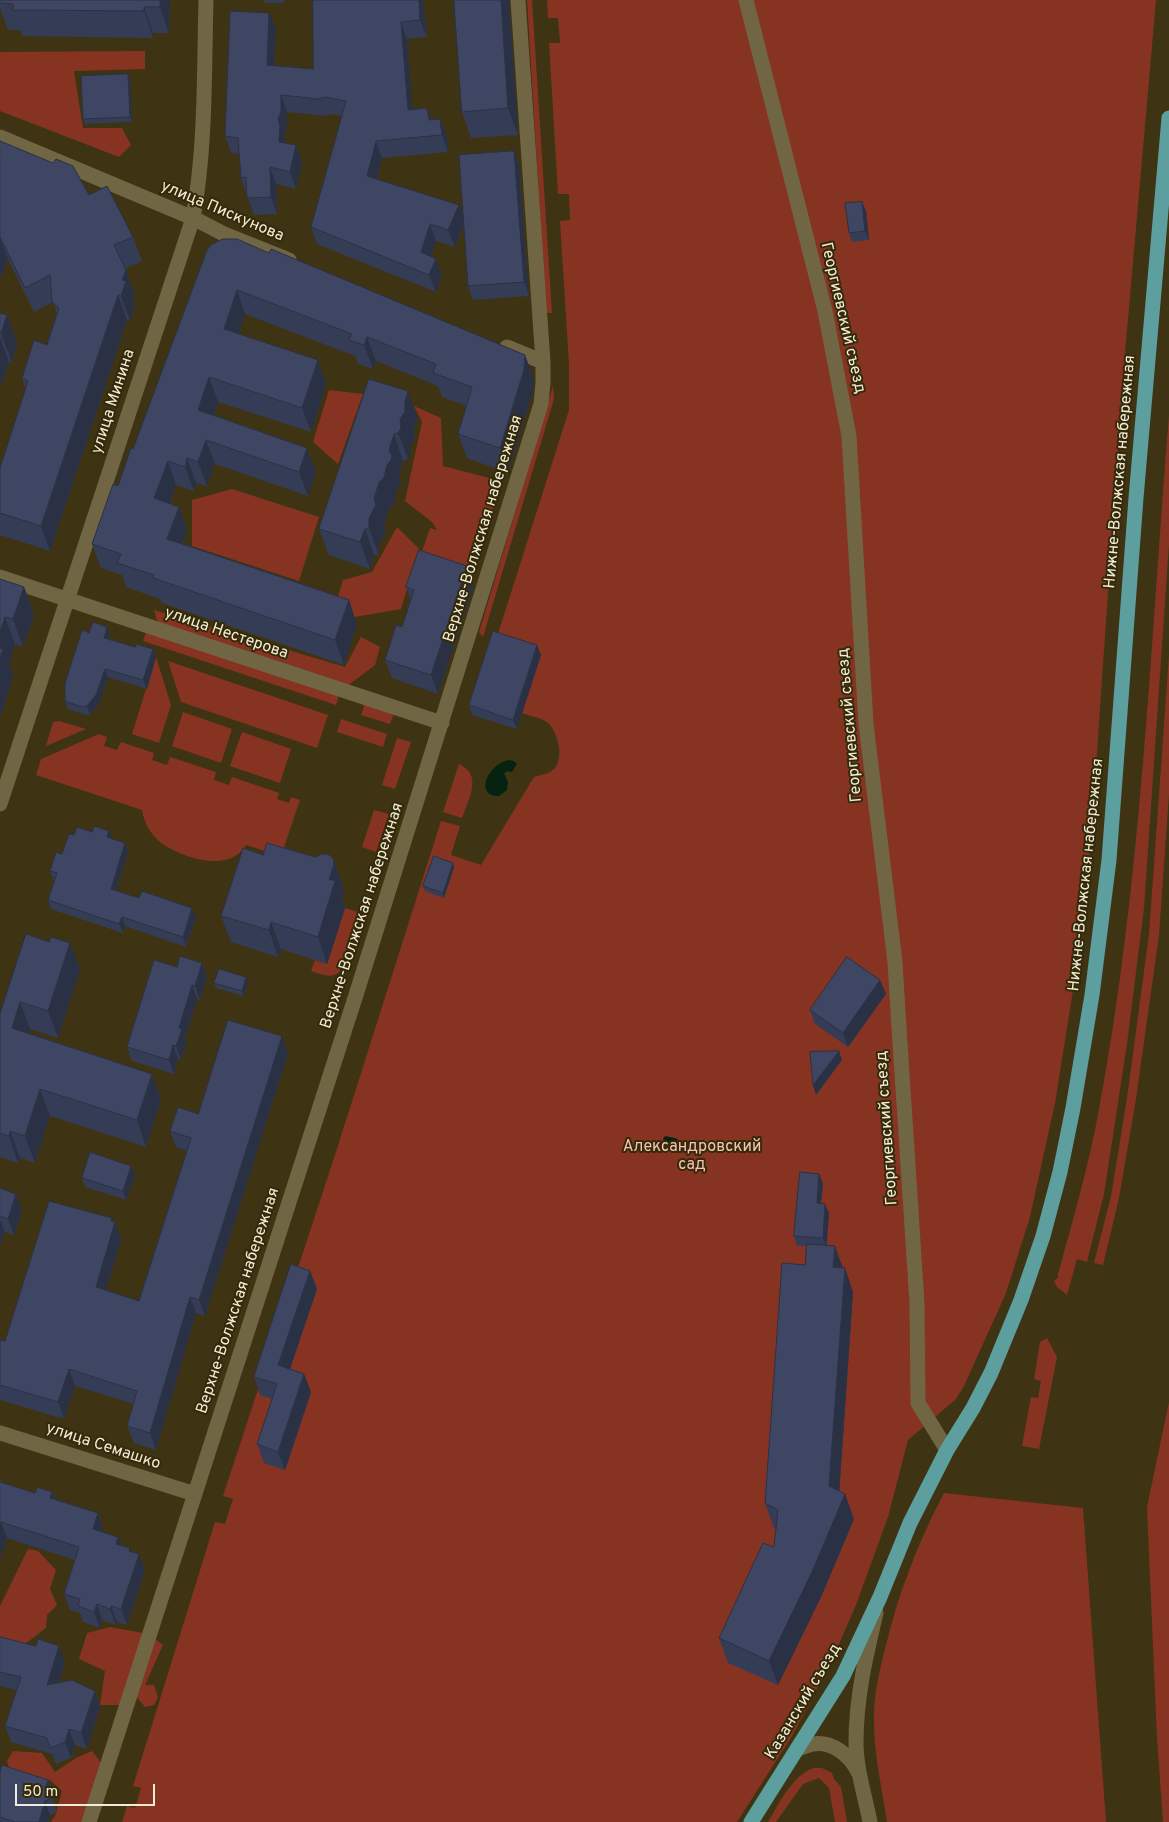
<!DOCTYPE html>
<html>
<head>
<meta charset="utf-8">
<style>
  body { margin:0 }
  #map { position:relative; width:1169px; height:1822px; overflow:hidden; background:#3e3413; font-family:Overpass,sans-serif }
  canvas { display:block }
  .scale { position:absolute; left:15px; top:1784px; width:140px; height:22px; box-sizing:border-box; border:2px solid #f1ebd8; border-top:0; padding-left:6px; font-size:15px; line-height:18px; white-space:nowrap; color:#f1ebd8; -webkit-text-stroke:4px #342a08; paint-order:stroke }
</style>
</head>
<body>
<div id="map">
<canvas width="1169" height="1822"></canvas>
<div class="scale">50 m</div>
</div>
<script>
const context = document.querySelector('canvas').getContext('2d');
context.lineJoin = 'round';
function paint(path, color) { context.fillStyle = color; context.fill(path, 'evenodd'); }
function strokePath(path, color, width, dash) { context.strokeStyle = color; context.lineWidth = width; context.lineCap = dash ? 'butt' : 'round'; context.setLineDash(dash || []); context.stroke(path); }
function drawText(font, color, halo, rows, align = 'center') {
  context.font = font + ' Overpass,sans-serif'; context.lineWidth = 4; context.setLineDash([]); context.textBaseline = 'middle'; context.strokeStyle = halo; context.fillStyle = color; for (const [text, x, y, turn = 0] of rows) {
    context.save(); context.translate(x, y); context.rotate((+turn || 0) * Math.PI / 180); context.textAlign = isNaN(turn) ? turn : align; if (halo) context.strokeText(text, 0, 0); context.fillText(text, 0, 0); context.restore();
  }
}
paint(new Path2D(`
  M527,0H532L552,313H546Z
  M547,0H1156L1123,376L1092,824L1082,934L1055,1103L1030,1217L1006,1293L964,1386L956,1399L908,1440L888,1517L856,1605L832,1660L792,1736L737,1822H122L127,1806L135,1808L141,1788L133,1786L215,1522L225,1524L233,1499L223,1496L335,1155L441,821L460,826L451,855L481,865L534,777C541,775 550,774 555,768C564,757 558,732 548,723C542,718 530,716 522,713L496,640L569,410V364L560,221L570,220L569,194H558L549,43H560L558,18H548Z
  M145,51V69L74,71L83,128H122L131,145L119,157L0,111V52Z
  M553,386L554,399L483,637L479,632Z
  M329,390L363,394L338,464L313,442Z
  M414,406L441,418L443,466L501,481L472,577L469,572L420,557L430,528L437,530L432,522L405,501L422,422Z
  M1169,415V544L1144,908L1127,1044L1104,1194L1087,1262L1077,1259L1067,1295L1057,1287L1054,1281L1058,1278V1274C1073,1220 1089,1165 1099,1109C1142,880 1150,646 1169,415Z
  M232,489L319,517L299,581L192,546V500Z
  M397,527L419,549L401,609L355,617L334,610L343,580L372,572Z
  M154,610L345,667L361,637L380,647L375,665L346,687L158,624Z
  M147,630L339,695L336,705L143,641Z
  M1169,655V794L1159,935L1136,1099L1119,1198L1103,1265L1094,1263L1111,1196L1127,1098L1149,934Z
  M156,657L171,705L159,743L132,734Z
  M168,661L328,715L317,748L181,702Z
  M365,703L394,713L390,724L361,715Z
  M183,712L232,729L221,763L172,746Z
  M341,719L387,734L383,747L337,732Z
  M59,721L86,729L46,746L53,722Z
  M242,732L291,749L280,783L230,766Z
  M99,734L107,737L104,746L117,750L121,742L154,753L152,760L167,765L170,757L216,772L214,780L229,785L232,777L279,793L277,799L289,803L291,797L300,800L281,856L246,845C244,848 241,852 238,854C219,869 183,857 164,845C153,838 144,824 142,810L36,775L41,759Z
  M397,738L411,742L395,789L382,785Z
  M459,764C483,775 469,798 462,818L443,812Z
  M374,810L389,814L376,852L362,847Z
  M345,908L358,912L340,971C332,980 321,974 311,971L315,960L327,964Z
  M1047,1338L1057,1357L1039,1449L1022,1446L1031,1397L1038,1398L1041,1381L1034,1379L1040,1342Z
  M1169,1402V1822H1163L1157,1738L1147,1507Z
  M944,1493L1083,1508L1106,1822H887C882,1788 873,1751 874,1716C874,1695 879,1673 884,1653C897,1597 917,1544 944,1493Z
  M28,1549L38,1551L56,1570L50,1589L57,1605L47,1615L46,1628L25,1644L0,1641V1606Z
  M110,1627L148,1634L163,1645L145,1685H154L158,1697L154,1705L145,1707L135,1695L122,1705H100L105,1671L79,1659L87,1633Z
  M13,1751L42,1753L55,1772L76,1758L92,1751L103,1765L91,1822H51L55,1816L62,1791L50,1780L23,1782L12,1779L7,1761Z
  M814,1768H822L832,1773L834,1779L841,1787L847,1822H835L829,1788L819,1778L803,1784L776,1822H768C779,1804 792,1775 814,1768Z`), '#873322');
paint(new Path2D(`
  M509,760L514,761L517,764L512,772L508,771L504,773L508,782L507,790L499,796C474,797 487,764 509,760Z`), '#062311');
strokePath(new Path2D(`
  M666,1139L675,1141`), '#062311', 5.5);
strokePath(new Path2D(`
  M746,0L825,311L849,436L866,724L895,962L898,1012L917,1303L918,1403L947,1450
  M0,137L193,218L224,234L289,260
  M507,347L543,362
  M0,577L442,723
  M0,804L193,218C206,146 204,73 206,0
  M0,1433L195,1494
  M797,1749C802,1748 808,1745 813,1744C832,1741 850,1755 858,1772
  M89,1822L355,998L541,404L543,383V362L518,0
  M870,1822C865,1796 856,1769 856,1742C856,1698 866,1655 876,1613`), '#706644', 15);
strokePath(new Path2D(`
  M751,1822L843,1676L880,1597L910,1523L947,1450L973,1408L991,1373L1021,1300L1043,1236L1060,1172L1073,1108L1092,995L1109,860L1136,498L1169,118`), '#5d9e9f', 15);
paint(new Path2D(`
  M0,0H170L169,33H153V38L23,36L20,30H8L0,8Z
  M264,0H284V3H265Z
  M313,0H423L427,37L407,39L412,109L427,108L432,120L440,119L447,136L448,152L382,158L377,179L459,205L463,215L519,165L529,296L473,300L468,286L464,226L455,247L436,241L431,257L436,259L442,276L436,292L317,244L311,227L342,116L331,114L326,116L287,112V129L284,136L286,143L296,145L302,162L296,189L276,184L277,214L254,215L241,178L239,154L231,153L225,136L276,30L274,66L313,69Z
  M454,0H509L518,135L471,138L462,112Z
  M130,79L132,122L85,124L83,119Z
  M0,141L89,195L133,237L142,261L125,269L134,294L133,300L135,305L130,321L127,320L50,551L0,535V468L26,390L22,378L47,345L57,314L53,302L34,312L8,259L0,280Z
  M862,202L866,211L869,240L852,242L849,233Z
  M207,250L534,379L532,394L508,473L467,458L458,434L467,406L442,397L438,386L376,361L373,369L358,364L355,356L245,314L239,334L318,360L326,384L311,432L218,402L214,415L307,448L316,473L308,496L215,464L207,486L196,483L194,491L176,485L170,504L179,507L187,531L183,544L349,600L357,625L344,665L162,603L160,599L126,587L122,575L101,568L92,544L133,449Z
  M0,313L7,315L17,344L12,363L9,362L0,388Z
  M369,379L418,418L414,428L415,439L410,446V455L408,459L403,461L399,476L401,483L400,486L396,491L394,504L389,509L384,525L386,531L379,544V555H374L370,569L329,555L319,529Z
  M467,566L474,584L438,694L392,678L385,660L402,627L411,600L406,587Z
  M0,579L24,587L34,614L23,647L15,644L9,663L13,676L0,718Z
  M89,633L110,635L109,639L135,647L153,649L156,657L147,689L108,677L99,704L90,714L86,715L68,709L65,701Z
  M541,655L517,729L472,715L469,705Z
  M109,831L112,839L125,843L128,852L116,891L196,917L186,947L125,926L123,933L51,909L48,900L54,881L53,880L50,871L62,854L74,835Z
  M263,855L333,858L344,891L342,898L345,908L327,964L281,949L278,957L231,942L221,916Z
  M453,863L454,867L444,898L425,891L423,886Z
  M202,963L207,977L200,1000L197,999L185,1038L187,1043L181,1060L178,1059L174,1074L132,1061L127,1047L177,967Z
  M80,969L58,1038L30,1029L28,1033L152,1074L161,1100L146,1147L50,1116L35,1163L20,1158L18,1163L0,1157V1014Z
  M246,977L248,982L244,996L216,988L214,983Z
  M880,980L886,994L848,1047L815,1024L810,1010Z
  M288,1053L205,1316L196,1313L156,1450L134,1443L127,1426L134,1404L75,1386L64,1419L0,1400V1340L5,1341L113,1221L115,1222L121,1239L106,1290L139,1301L187,1151L176,1147L170,1131L198,1114Z
  M819,1174L823,1184L821,1203L829,1213L827,1246L842,1268L853,1292L839,1491L854,1519L821,1597L778,1685L728,1663L719,1638L774,1547L776,1529L774,1528L765,1503L805,1265L806,1246H797L794,1236Z
  M135,1175L126,1200L85,1187L82,1178Z
  M0,1188L22,1210L14,1235L5,1232L0,1246Z
  M310,1271L317,1289L290,1369L304,1374L311,1392L285,1470L264,1463L257,1444L272,1399L260,1395L254,1377Z
  M0,1477L2,1482L35,1493L52,1492L55,1499L98,1513L103,1529L102,1532L118,1537L121,1545L130,1548L131,1552L145,1570L127,1625L117,1622L116,1625L102,1620L100,1628L83,1622L80,1613L70,1610L64,1594L75,1560L7,1538L0,1559Z
  M0,1637L65,1662L59,1683L95,1691L100,1707L87,1749L75,1745L71,1758L56,1764L52,1754L11,1742L5,1726L16,1690L0,1686Z
  M0,1772L48,1780L53,1793L52,1798L57,1812L50,1815L48,1822H0Z`), '#353c55');
paint(new Path2D(`
  M160,0H170L169,33L160,7Z
  M419,0H423L427,37L420,20Z
  M501,0H509L518,135L508,108Z
  M144,7L153,33V38L144,11Z
  M269,13L276,30L273,82L267,65Z
  M401,22L407,39L414,127L408,110Z
  M128,74L130,79L132,122L130,117Z
  M281,95L287,112V129L284,136L286,143L285,159L279,142L278,119Z
  M427,108L434,125L435,137L429,120Z
  M440,119L447,136L448,152L442,135Z
  M376,141L382,158L373,193L367,176Z
  M296,145L302,162L296,189L290,172Z
  M514,151L519,165L529,296L524,282Z
  M270,167L276,184L277,214L271,197Z
  M862,202L866,211L869,240L865,231Z
  M459,205L465,222L455,247L448,230Z
  M430,224L436,241L427,269L421,252Z
  M0,238L8,259L0,280Z
  M436,259L442,276L436,292L429,275Z
  M126,270L134,294L133,300L135,305L130,321L121,296L122,280Z
  M237,290L245,314L233,353L224,329Z
  M118,295L127,320L50,551L41,526Z
  M7,315L17,344L12,363L1,333Z
  M367,337L376,361L373,369L364,345Z
  M0,338L9,362L0,388Z
  M525,355L534,379L532,394L508,473L500,448Z
  M318,360L326,384L311,432L302,408Z
  M209,377L218,402L207,435L198,410Z
  M408,391L418,418L414,428L415,439L410,446V455L408,459L398,433L400,419Z
  M394,434L403,461L399,476L401,483L400,486L396,491L394,504L389,509L384,525L386,531L379,544V555L369,528V518Z
  M206,440L215,464L207,486L198,462Z
  M307,448L316,473L308,496L299,472Z
  M187,458L196,483L194,491L185,467Z
  M168,461L176,485L163,523L154,498Z
  M179,507L187,531L176,563L167,539Z
  M365,529L374,555L370,569L360,542Z
  M467,566L474,584L438,694L431,675Z
  M24,587L34,614L23,647L13,619Z
  M349,600L357,625L344,665L335,640Z
  M5,617L15,644L9,663L13,676L0,718V632Z
  M107,627L110,635L107,646L104,638Z
  M537,645L541,655L517,729L513,720Z
  M153,649L156,657L147,689L143,680Z
  M105,669L108,677L99,704L90,714L87,706Z
  M109,831L113,840L107,837Z
  M125,843L128,852L114,898L111,889Z
  M333,858L344,891L342,898L345,908L327,964L318,937L329,879Z
  M453,863L454,867L444,898L443,893Z
  M192,908L196,917L186,947L183,937Z
  M122,917L125,926L123,933L119,924Z
  M271,922L281,949L278,957L269,930Z
  M70,943L80,969L58,1038L48,1011Z
  M202,963L207,977L200,1000L195,986Z
  M246,977L248,982L244,996L242,991Z
  M880,980L886,994L848,1047L843,1033Z
  M192,985L197,999L185,1038L187,1043L181,1060L176,1046L179,1028Z
  M20,1002L30,1029L22,1054L12,1028Z
  M282,1036L288,1053L205,1316L199,1300Z
  M173,1045L178,1059L174,1074L169,1060Z
  M839,1051L842,1060L816,1095L813,1085Z
  M152,1074L161,1100L146,1147L137,1120Z
  M40,1089L50,1116L35,1163L25,1136Z
  M10,1131L20,1158L18,1163L9,1136Z
  M131,1166L135,1175L126,1200L123,1191Z
  M819,1174L823,1184L820,1212L817,1203Z
  M16,1194L22,1210L14,1235L8,1219Z
  M825,1204L829,1213L826,1247L823,1238Z
  M112,1218L114,1225L115,1222L121,1239L102,1304L96,1287Z
  M0,1220L5,1232L0,1246Z
  M835,1246L844,1271L833,1267Z
  M845,1268L853,1292L838,1511L829,1486Z
  M310,1271L317,1289L285,1383L278,1365Z
  M190,1297L196,1313L156,1450L150,1433Z
  M69,1369L75,1386L64,1419L58,1402Z
  M304,1374L311,1392L285,1470L278,1452Z
  M52,1492L58,1508L50,1498Z
  M845,1494L854,1519L821,1597L778,1685L769,1661Z
  M98,1513L103,1529L98,1544L93,1529Z
  M1,1522L7,1538L0,1559V1526Z
  M118,1537L124,1553L116,1544Z
  M130,1548L136,1564L139,1554L145,1570L127,1625L121,1609Z
  M97,1604L102,1620L100,1628L94,1612Z
  M111,1606L117,1622L116,1625L110,1609Z
  M59,1646L65,1662L53,1701L47,1685Z
  M95,1691L100,1707L87,1749L81,1733Z
  M69,1729L75,1745L71,1758L65,1742Z
  M48,1780L53,1793L52,1798L46,1787Z
  M45,1801L50,1815L48,1822H39Z`), '#2b3145');
const building = new Path2D(`
  M0,0H160V7H144V11L13,10V4L0,3Z
  M313,0H419L420,20L401,22L408,110L427,108L429,120L440,119L442,135L376,141L367,176L459,205L448,230L430,224L421,252L436,259L429,275L311,227L346,101L325,97L319,99L281,95V112L278,119L280,126L279,142L296,145L290,172L270,167L271,197L247,198L246,177L241,178L238,138L225,136L230,11L269,13L267,65L313,69Z
  M454,0H501L508,108L462,112Z
  M128,74L130,117L83,119L81,76Z
  M0,141L53,163L56,159L73,166L89,195L107,186L133,237L114,245L126,270L122,280L126,281L121,296L118,295L41,526L0,513V468L28,381L22,378L34,340L47,345L59,308L52,302L50,275L25,288L0,237Z
  M514,151L524,282L468,286L459,155Z
  M862,202L865,231L849,233L845,203Z
  M223,239H237L269,253L271,249L525,355L524,370L500,448L458,434L472,387L433,373L436,364L367,337L364,345L349,340L352,334L237,290L224,329L318,360L302,408L209,377L198,410L307,448L299,472L206,440L198,462L187,458L185,467L168,461L154,498L179,507L167,539L349,600L335,640L153,578L154,575L117,563L121,554L92,544L113,484L118,486L131,448L133,449L207,250L211,245Z
  M0,313L7,315L1,333H0Z
  M369,379L408,391L405,402V412L400,419L401,428L398,433L394,434L389,450L392,456L391,460L387,465L384,478L379,482L374,498L376,505L369,518V528L365,529L360,542L319,529Z
  M419,550L467,566L431,675L385,660L396,625L402,627L414,590L406,587Z
  M0,579L24,587L13,619L5,617L0,632Z
  M93,622L107,627L104,638L135,647L136,644L153,649L143,680L105,669L96,695L87,706L82,707L65,701V683L82,630L89,633Z
  M493,631L537,645L513,720L469,705Z
  M0,648L3,649L0,659Z
  M94,826L109,831L107,837L125,843L111,889L139,898L142,891L192,908L183,937L122,917L119,924L48,900L57,873L50,871L56,852L62,854L69,834L74,835L77,827L92,832Z
  M267,843L315,857L322,854H328L333,858L334,865L329,879L335,881L318,937L271,922L269,930L221,916L243,848L263,855Z
  M434,856L453,863L443,893L423,886Z
  M26,934L49,942L51,937L70,943L48,1011L20,1002L12,1028L152,1074L137,1120L40,1089L25,1136L10,1131L9,1136L0,1133V1014Z
  M180,956L202,963L195,986L192,985L179,1028L182,1029L176,1046L173,1045L169,1060L127,1047L154,960L177,967Z
  M847,957L880,980L843,1033L810,1010Z
  M219,969L246,977L242,991L214,983Z
  M228,1020L282,1036L199,1300L190,1297L150,1433L127,1426L137,1391L69,1369L58,1402L0,1385V1340L5,1341L49,1201L112,1218L111,1221L115,1222L96,1287L139,1301L191,1138L170,1131L178,1107L198,1114Z
  M839,1051L813,1085L810,1052Z
  M90,1152L131,1166L123,1191L82,1178Z
  M800,1172L819,1174L817,1203L825,1204L823,1238L794,1236Z
  M0,1188L16,1194L8,1219L0,1216Z
  M807,1244L835,1246L833,1267L845,1268L829,1486L845,1494L812,1572L769,1661L719,1638L763,1543L774,1547L778,1510L765,1503L782,1263L805,1265Z
  M291,1264L310,1271L278,1365L304,1374L278,1452L257,1444L277,1384L254,1377Z
  M0,1482L35,1493L37,1487L52,1492L50,1498L98,1513L93,1529L118,1537L116,1544L130,1548L129,1551L139,1554L121,1609L111,1606L110,1609L97,1604L94,1612L78,1606L80,1599L64,1594L79,1547L1,1522L0,1526Z
  M0,1637L36,1646L38,1639L59,1646L47,1685L72,1680L95,1691L81,1733L69,1729L65,1742L50,1748L47,1738L5,1726L21,1677L0,1672Z
  M2,1765L48,1780L46,1787L52,1798L45,1801L39,1822H15L0,1817V1772Z`);
paint(building, '#3e4663');
strokePath(building, '#2b3145', 1);
drawText('16px', '#f1ebd8', '#342a08', [
  ["улица Пискунова",222,212,23],
  ["Георгиевский съезд",842,318,77],
  ["улица Минина",114,402,-72],
  ["Нижне-Волжская набережная",1121,472,-85],
  ["Верхне-Волжская набережная",484,529,-73],
  ["улица Нестерова",226,634,19],
  ["Георгиевский съезд",851,725,-95],
  ["Нижне-Волжская набережная",1087,875,-84],
  ["Верхне-Волжская набережная",363,916,-72],
  ["Георгиевский съезд",888,1128,-94],
  ["Верхне-Волжская набережная",239,1301,-72],
  ["улица Семашко",103,1447,18],
  ["Казанский съезд",804,1702,-59]
]);
drawText('16px', '#f6c2b7', '#342a08', [
  ["Александровский",692,1148],
  ["сад",692,1166]
]);
</script>
</body>
</html>
